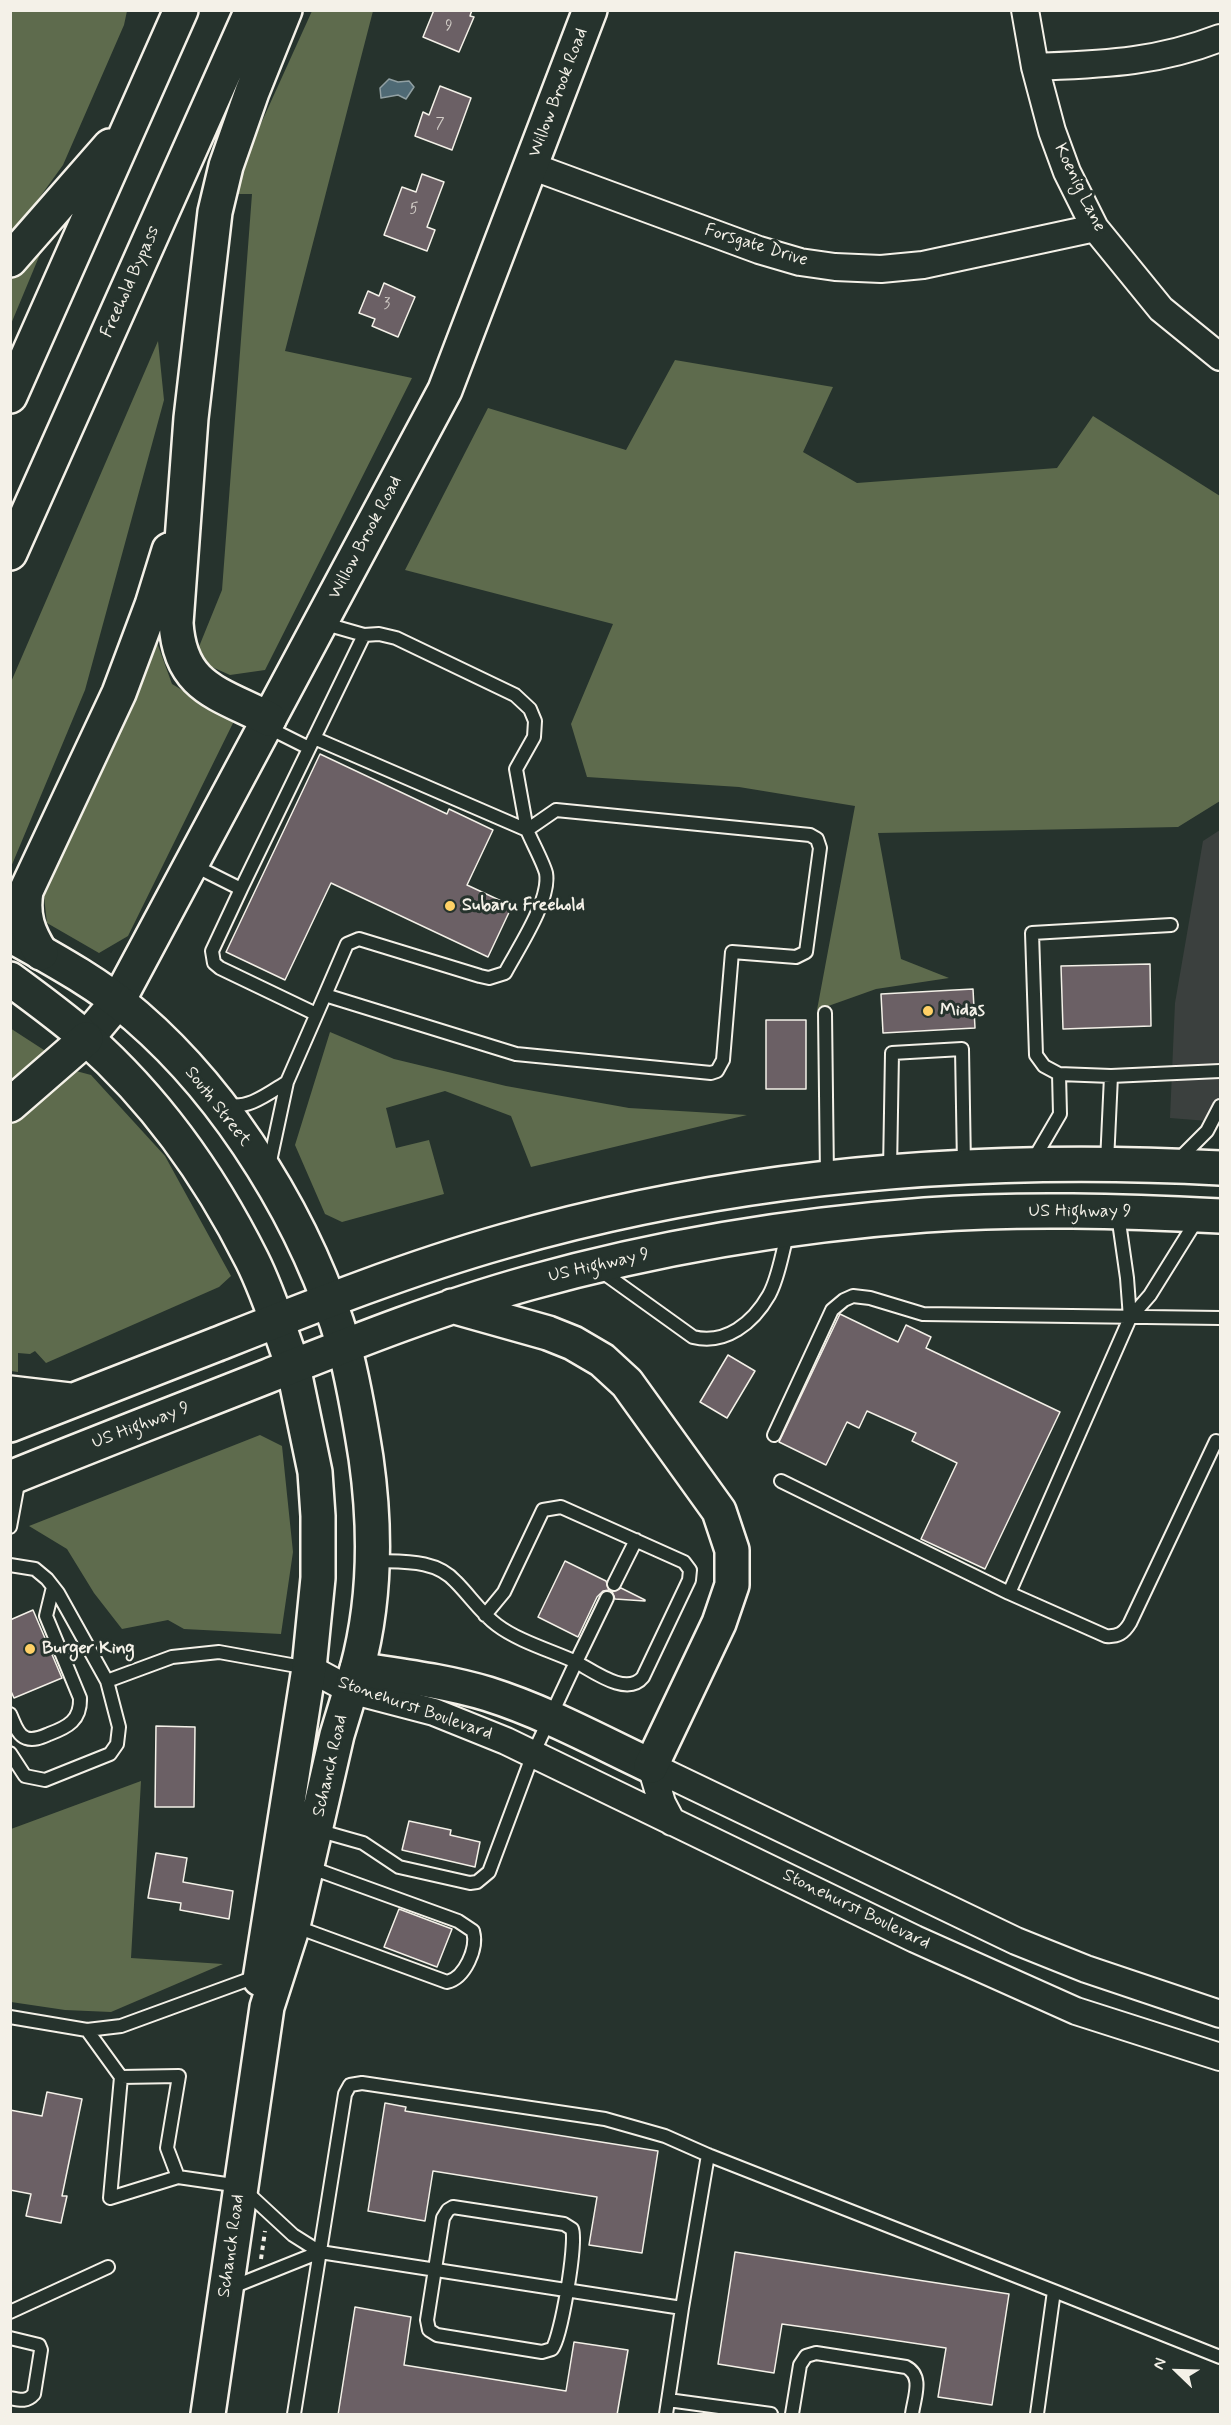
<!DOCTYPE html>
<html>
<head>
<meta charset="utf-8">
<style>
  body { margin:0 }
  #map { position:relative; width:1231px; height:2425px; overflow:hidden; background:#26332d; font-family:Mynerve,sans-serif }
  canvas { display:block }
  .frame { position:absolute; inset:0; border:12px solid #f4f1e8; pointer-events:none }
  .north { position:absolute; left:1147px; top:2341px; width:60px; height:60px; -webkit-text-stroke:4px #26332d; paint-order:stroke; rotate:293deg; font-size:16px; font-weight:700; line-height:24px; text-align:center; color:#f4f1e8 }
  .north::after { content:''; display:block; margin:auto; width:21px; height:27px; background:#f4f1e8; clip-path:polygon(50% 0,100% 100%,50% 72%,0 100%) }
</style>
</head>
<body>
<div id="map">
<canvas width="1231" height="2425"></canvas>
<div class="frame"></div>
<div class="north">N</div>
</div>
<script>
const context = document.querySelector('canvas').getContext('2d');
context.lineJoin = 'round';
function paint(path, color) { context.fillStyle = color; context.fill(path, 'evenodd'); }
function strokePath(path, color, width, dash) { context.strokeStyle = color; context.lineWidth = width; context.lineCap = dash ? 'butt' : 'round'; context.setLineDash(dash || []); context.stroke(path); }
function drawText(font, color, halo, rows, align = 'center') {
  context.font = font + ' Mynerve,sans-serif'; context.lineWidth = 6; context.setLineDash([]); context.textBaseline = 'middle'; context.strokeStyle = halo; context.fillStyle = color; for (const [text, x, y, turn = 0] of rows) {
    context.save(); context.translate(x, y); context.rotate((+turn || 0) * Math.PI / 180); context.textAlign = isNaN(turn) ? turn : align; if (halo) context.strokeText(text, 0, 0); context.fillText(text, 0, 0); context.restore();
  }
}
paint(new Path2D(`
  M1220,830V1122L1170,1118L1175,1003L1203,841Z`), '#3b403e');
paint(new Path2D(`
  M11,11H127L124,25L63,165L11,237Z
  M312,11H373L285,351L412,378L265,670L230,675L194,659L222,590L252,194H229Z
  M43,247L11,324V275Z
  M158,341L164,400L85,690L11,867V682Z
  M675,360L833,387L803,452L857,483L1057,468L1093,416L1220,496V801L1178,827L878,833L901,959L949,978L876,989L817,1010L855,806L739,787L587,777L571,724L613,624L405,570L488,408L626,450Z
  M155,637L172,684L234,721L128,936L99,953L47,923L43,888Z
  M10,1028L47,1052L10,1083Z
  M330,1032L394,1059L506,1086L629,1108L747,1115L531,1167L511,1116L445,1091L386,1108L396,1148L429,1140L444,1194L342,1222L325,1214L295,1145Z
  M76,1071L91,1075L165,1156L231,1276L219,1287L46,1363L35,1351L30,1354L18,1353V1372L11,1371L10,1121L57,1079Z
  M260,1435L282,1446L293,1552L281,1634L184,1629L168,1620L122,1629L94,1593L67,1549L29,1526Z
  M141,1781L131,1958L223,1964L111,2012L65,2010L11,2002V1829Z`), '#5e6b4d');
const water = new Path2D(`
  M389,79L398,82L409,81L414,87L406,99L398,95L381,98L380,88Z`);
paint(water, '#4f6a75');
strokePath(water, '#91a0a3', 1.5);
const building = new Path2D(`
  M434,10H472L470,16L474,17L459,52L423,37Z
  M440,86L471,98L452,150L415,136L423,112L429,115Z
  M422,174L444,182L427,227L435,230L427,251L384,235L402,187L416,192Z
  M384,283L415,297L398,337L372,326L375,319L359,313L368,291L379,296Z
  M320,754L447,814L449,809L493,830L467,885L512,906L488,957L331,883L285,980L226,952Z
  M1150,964L1151,1026L1063,1029L1061,966Z
  M973,989L975,1028L883,1033L881,994Z
  M766,1020H806V1089H766Z
  M840,1314L898,1342L906,1325L931,1337L926,1348L1060,1412L985,1569L921,1539L957,1463L912,1441L916,1433L867,1411L859,1428L847,1422L826,1465L779,1442Z
  M728,1355L755,1371L727,1418L700,1402Z
  M565,1561L606,1581L609,1590L603,1591L597,1597L578,1637L538,1617Z
  M621,1588L645,1600V1601L615,1599L612,1592Z
  M33,1610L62,1678L14,1698L10,1689V1620Z
  M156,1726L195,1727L194,1807H155Z
  M409,1821L451,1830L450,1835L480,1842L475,1867L402,1850Z
  M156,1853L187,1858L183,1882L233,1891L229,1919L180,1910L181,1903L148,1898Z
  M399,1909L452,1929L437,1967L384,1947Z
  M47,2092L82,2099L62,2196H67L61,2223L26,2216L31,2194L10,2190V2110L42,2116Z
  M385,2103L406,2107L405,2111L658,2151L642,2253L589,2245L597,2197L433,2171L425,2221L368,2211Z
  M735,2252L1009,2294L992,2405L938,2397L946,2348L839,2332L782,2324L774,2373L718,2364Z
  M355,2307L411,2317L404,2365L566,2391L574,2342L628,2350L617,2415H338Z`);
paint(building, '#6b6065');
strokePath(building, '#f4f1e8', 1.5);
const lane = new Path2D(`
  M267,727L309,748
  M314,738L527,830C532,842 543,862 546,873C551,900 517,950 505,973L489,978L480,976L359,939L347,944L325,995
  M191,864L241,889L212,951L214,963L220,968L316,1014
  M241,889L364,635
  M825,1013L827,1176
  M1111,1076L1220,1071
  M225,1104C247,1111 269,1093 287,1082
  M1177,1161L1207,1131L1220,1106
  M1032,1162L1060,1114L1059,1074
  M1107,1162L1111,1076L1059,1074L1044,1066L1036,1055L1032,933L1171,925
  M269,1166L287,1082L325,995L516,1054L711,1073L717,1071L723,1060L732,952L796,957L806,952L820,848L817,839L810,835L556,810L527,830L516,769L534,737L535,721L530,709L515,695L396,638L379,634L364,635L322,623
  M890,1170L892,1053L962,1049L964,1165
  M1118,1215L1127,1278L1130,1318
  M601,1271L693,1337C726,1345 753,1323 769,1295C779,1277 782,1252 788,1232
  M774,1435L832,1310L844,1300L853,1296L870,1298L923,1314L1220,1318
  M781,1481L1009,1593L1106,1636C1118,1637 1124,1633 1130,1623L1216,1441
  M10,1527L19,1478
  M10,1565L35,1569L47,1579L58,1593L107,1681L119,1727L117,1744L110,1754L45,1780L25,1776L10,1753
  M614,1584L636,1540
  M1009,1593L1130,1318L1150,1295L1198,1218
  M485,1615L504,1592L543,1510L561,1507L684,1562L690,1570L689,1580L643,1677C627,1697 593,1671 576,1662L607,1598
  M107,1681L172,1657L219,1652L308,1668
  M10,1714C14,1722 17,1735 26,1738C34,1741 42,1737 49,1734C68,1727 81,1720 80,1698L46,1616L53,1587
  M317,1830L363,1843L399,1867L470,1883L477,1882L489,1872L533,1754L576,1662C552,1651 518,1641 497,1625C481,1613 470,1596 456,1582C436,1559 403,1562 375,1561
  M294,1926L447,1982C465,1978 478,1948 473,1931L458,1921L309,1867
  M10,2017L87,2030L121,2026L258,1976
  M87,2030L121,2077L110,2198L178,2177L240,2186L293,2235L320,2252L682,2308L666,2414
  M121,2077L179,2076L167,2148L178,2177
  M453,2207L564,2224L572,2229C577,2243 561,2338 552,2349L542,2352L437,2335L429,2330L427,2320L443,2218L448,2210Z
  M230,2288L320,2252
  M1054,2291L1220,2357
  M682,2308L708,2155
  M10,2312L108,2267
  M10,2338L39,2345L41,2350L34,2394C27,2402 20,2400 10,2398
  M668,2400L771,2414
  M294,2414L345,2094L350,2085L362,2083L605,2119L665,2136L708,2155L1054,2291L1037,2414
  M792,2414L800,2365L806,2356L816,2353L906,2367C924,2376 914,2398 912,2414`);
const street = new Path2D(`
  M1025,10L1035,67L1052,131L1067,172L1095,228L1161,309L1220,357
  M1035,67C1104,64 1155,63 1220,38
  M531,166L759,250L800,262L835,267L881,269L923,265L1095,228
  M309,1668L350,1690L434,1712L506,1741L915,1939L1076,2011L1220,2057
  M651,1766L1016,1941L1086,1969L1220,2014
  M651,1766L662,1803L672,1822`);
const secondary = new Path2D(`
  M86,1039L118,1001L445,390L590,10
  M260,1979L309,1668L318,1578V1516L315,1472L293,1366
  M208,2414L267,2007L293,1926L337,1735L357,1669`);
const primary = new Path2D(`
  M10,935C53,959 99,984 136,1016C231,1098 309,1226 344,1346C354,1383 360,1420 366,1458C376,1529 376,1599 357,1669C401,1676 445,1681 488,1694C545,1712 598,1741 651,1766
  M10,979C36,998 62,1017 86,1038C155,1099 211,1178 252,1260C269,1294 280,1331 293,1366`);
const highway = new Path2D(`
  M10,260L110,146
  M10,396L181,10
  M10,553L252,10
  M269,719C219,693 180,688 176,623L191,418L215,212L226,166L252,92L285,10
  M41,953C28,932 22,916 26,891L119,693L152,605L169,550
  M10,1105L86,1039
  M452,1306L548,1333L573,1343L602,1360L627,1383L719,1511L732,1550V1585L719,1623L651,1766
  M10,1393L70,1400
  M10,1425C78,1398 147,1372 215,1345C311,1307 406,1269 505,1241C739,1174 978,1155 1220,1168
  M10,1478C96,1443 182,1410 268,1376C354,1342 439,1308 529,1283C658,1247 791,1225 925,1215C1023,1208 1122,1211 1220,1216`);
strokePath(lane, '#f4f1e8', 16);
strokePath(street, '#f4f1e8', 30);
strokePath(secondary, '#f4f1e8', 38);
strokePath(primary, '#f4f1e8', 38);
strokePath(highway, '#f4f1e8', 38);
strokePath(new Path2D(`
  M261,2259L265,2231`), '#f4f1e8', 4, [4.5, 4.5]);
strokePath(lane, '#26332d', 12);
strokePath(street, '#26332d', 26);
strokePath(secondary, '#26332d', 33);
strokePath(primary, '#26332d', 33);
strokePath(highway, '#26332d', 33);
for (const [x, y, r, color] of [
  [450,906,6,"#ffd166"],
  [928,1011,6,"#ffd166"],
  [30,1649,6,"#ffd166"]
]) { const dot = new Path2D(); dot.arc(x, y, r, 0, 2 * Math.PI); context.fillStyle = color; context.fill(dot); strokePath(dot, '#26332d', 2); }
drawText('15px', '#d2cdc7', null, [
  ["9",449,27],
  ["7",440,125],
  ["5",414,210],
  ["3",387,305]
]);
drawText('18px', '#f4f1e8', '#26332d', [
  ["Willow Brook Road",559,93,-69],
  ["Koenig Lane",1079,188,64],
  ["Forsgate Drive",756,246,17],
  ["Freehold Bypass",131,282,-66],
  ["Willow Brook Road",366,538,-62],
  ["South Street",217,1107,52],
  ["US Highway 9",1080,1212],
  ["US Highway 9",599,1266,-13],
  ["US Highway 9",141,1426,-21],
  ["Stonehurst Boulevard",415,1709,19],
  ["Schanck Road",331,1766,-77],
  ["Stonehurst Boulevard",856,1910,26],
  ["Schanck Road",232,2246,-82]
]);
drawText('bold 18px', '#f4f1e8', '#26332d', [
  ["Subaru Freehold",462,906],
  ["Midas",940,1011],
  ["Burger King",42,1649]
], 'left');
</script>
</body>
</html>
